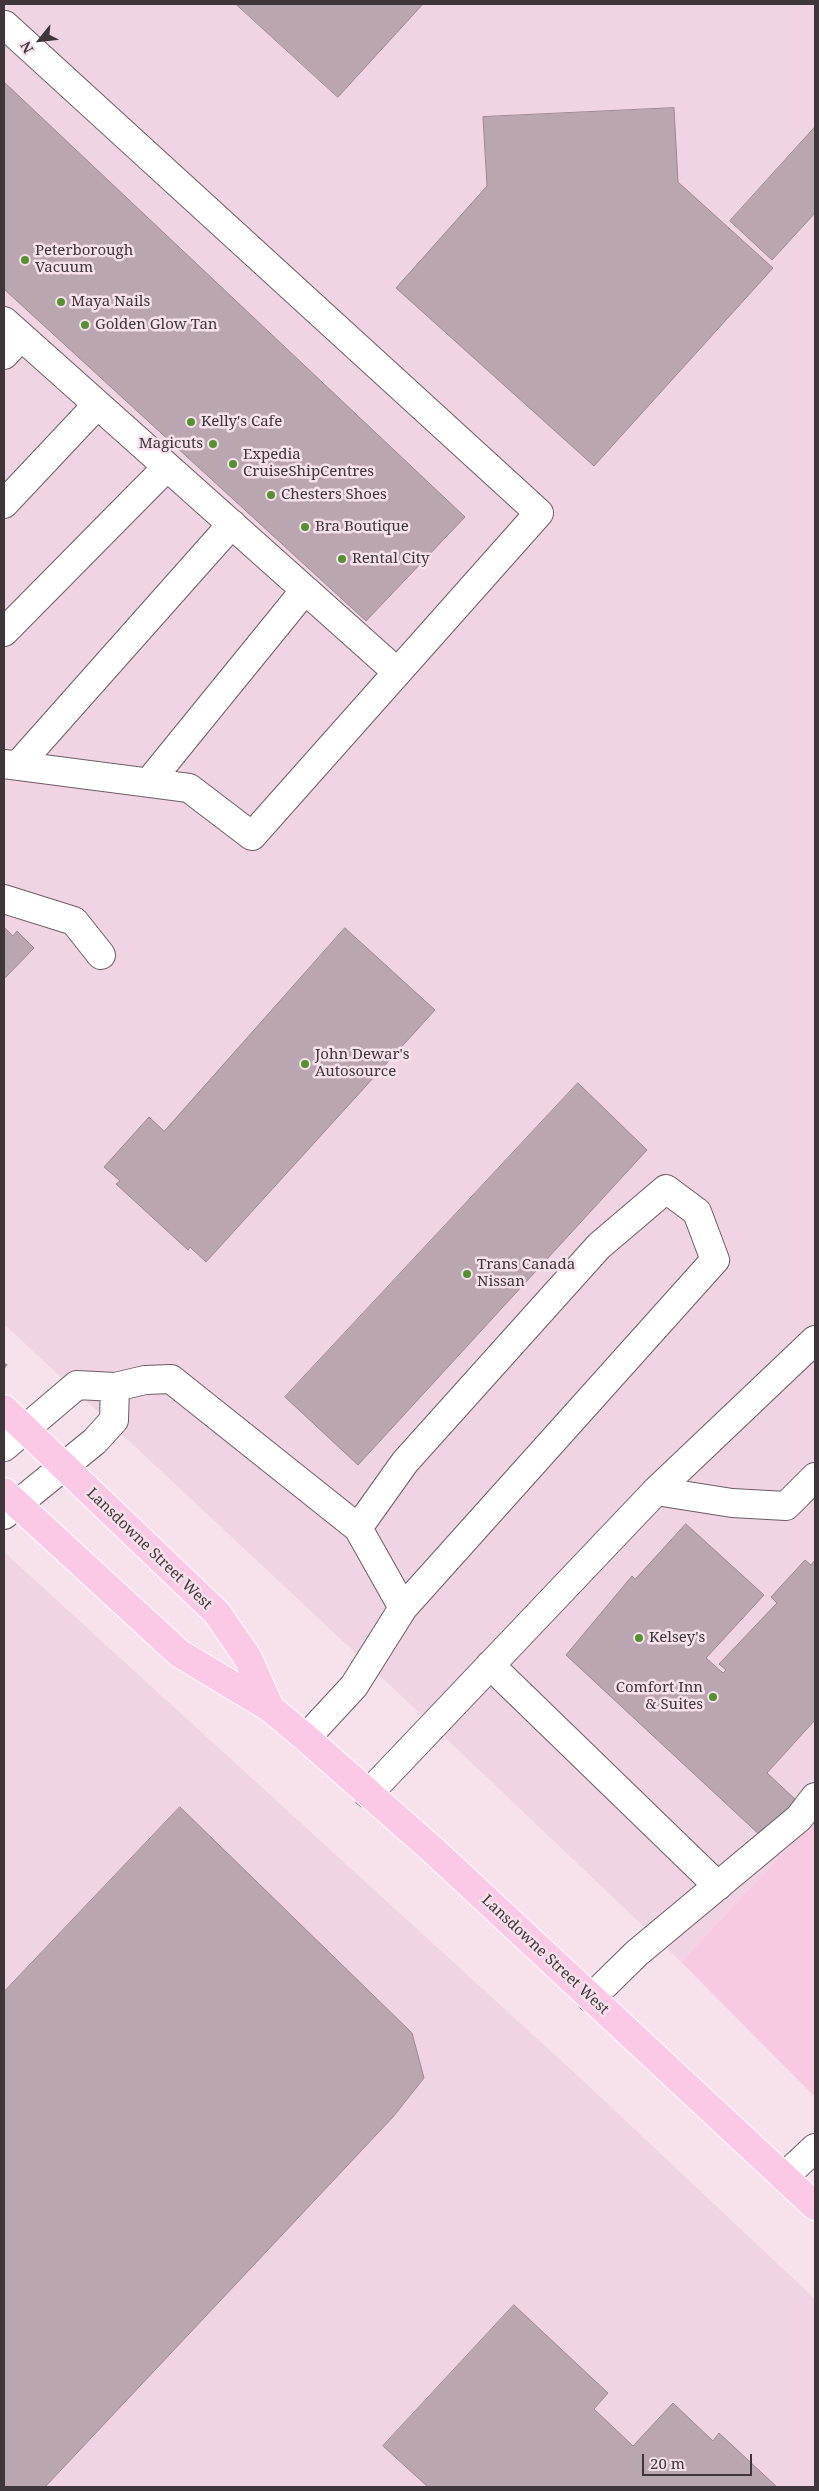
<!DOCTYPE html>
<html>
<head>
<meta charset="utf-8">
<style>
  body { margin:0 }
  #map { position:relative; width:819px; height:2491px; overflow:hidden; background:#f7e1ec; font-family:"Noto Serif",serif }
  canvas { display:block }
  .frame { position:absolute; inset:0; border:5px solid #3f363b; pointer-events:none }
  .north { position:absolute; left:15px; top:15px; width:50px; height:50px; -webkit-text-stroke:4px #f7e1ec; paint-order:stroke; rotate:241deg; font-size:14px; font-weight:700; line-height:20px; text-align:center; color:#3f363b }
  .north::after { content:''; display:block; margin:auto; width:18px; height:22px; background:#3f363b; clip-path:polygon(50% 0,100% 100%,50% 72%,0 100%) }
  .scale { position:absolute; left:642px; top:2454px; width:110px; height:22px; box-sizing:border-box; border:2px solid #3f363b; border-top:0; padding-left:6px; font-size:15px; line-height:18px; white-space:nowrap; color:#3f363b; -webkit-text-stroke:4px #f7e1ec; paint-order:stroke }
</style>
</head>
<body>
<div id="map">
<canvas width="819" height="2491"></canvas>
<div class="frame"></div>
<div class="north">N</div>
<div class="scale">20 m</div>
</div>
<script>
const context = document.querySelector('canvas').getContext('2d');
context.lineJoin = 'round';
function paint(path, color) { context.fillStyle = color; context.fill(path, 'evenodd'); }
function strokePath(path, color, width, dash) { context.strokeStyle = color; context.lineWidth = width; context.lineCap = dash ? 'butt' : 'round'; context.setLineDash(dash || []); context.stroke(path); }
function drawText(font, color, halo, rows, align = 'center') {
  context.font = font + ' "Noto Serif",serif'; context.lineWidth = 5; context.setLineDash([]); context.textBaseline = 'middle'; context.strokeStyle = halo; context.fillStyle = color; for (const [text, x, y, turn = 0] of rows) {
    context.save(); context.translate(x, y); context.rotate((+turn || 0) * Math.PI / 180); context.textAlign = isNaN(turn) ? turn : align; if (halo) context.strokeText(text, 0, 0); context.fillText(text, 0, 0); context.restore();
  }
}
paint(new Path2D(`
  M4,4H815V1819L681,1962L394,1689L4,1324Z
  M4,1552L578,2076L815,2299V2487H4Z`), '#f1d4e3');
paint(new Path2D(`
  M815,1819V2097L681,1962Z`), '#f8cae2');
const building = new Path2D(`
  M236,4H423L338,97Z
  M4,82L465,517L366,621L4,289Z
  M674,108L678,182L773,268L594,466L396,288L487,186L483,117Z
  M815,127V213L772,260L730,221Z
  M4,927L13,936L17,931L34,948L4,979Z
  M345,928L435,1010L206,1262L190,1247L188,1250L116,1184L120,1181L104,1167L149,1117L164,1131Z
  M578,1083L647,1150L358,1465L285,1397Z
  M686,1524L764,1595L706,1658L723,1673L726,1670L719,1664L777,1603L771,1597L805,1560L811,1565L815,1560V1720L767,1773L796,1800L763,1838L566,1655L632,1576L635,1579Z
  M180,1807L412,2033L424,2078L393,2117L45,2487H4V1992Z
  M514,2305L608,2393L594,2409L633,2446L673,2403L713,2441L719,2433L777,2487H428L383,2446Z`);
paint(building, '#baa6b0');
strokePath(building, '#9d8994', 1);
const minor = new Path2D(`
  M4,321L397,672
  M4,355L21,337
  M4,504L97,405
  M4,632L167,467
  M4,764L189,788L252,836L539,513L5,25
  M18,765L232,524
  M149,782L305,590
  M4,899L74,921L101,955
  M4,1447L77,1385L115,1387L145,1380L171,1379L358,1528
  M656,1491L815,1340
  M4,1515L95,1441L114,1420L115,1387
  M490,1665L718,1886
  M306,1738L354,1686L403,1608L715,1260L697,1212L666,1189L599,1246L405,1462L358,1528L403,1608
  M368,1794L656,1491L732,1503L786,1506L815,1477
  M591,1998L637,1953L799,1818L815,1797
  M784,2177L815,2148`);
const major = new Path2D(`
  M4,1409L217,1613L248,1658L270,1708
  M4,1492L179,1653L270,1708L306,1738L434,1851L815,2206`);
strokePath(minor, '#6e5b65', 30);
strokePath(major, '#fff', 30);
strokePath(new Path2D(`
  M4,1367L8,1362`), '#a1919a', 3, [4, 4]);
strokePath(minor, '#fff', 28);
strokePath(major, '#fbc9e5', 28);
for (const [x, y, r, color] of [
  [25,260,5,"#559130"],
  [61,302,5,"#559130"],
  [85,325,5,"#559130"],
  [191,422,5,"#559130"],
  [213,444,5,"#559130"],
  [233,464,5,"#559130"],
  [271,495,5,"#559130"],
  [305,527,5,"#559130"],
  [342,559,5,"#559130"],
  [305,1064,5,"#559130"],
  [467,1274,5,"#559130"],
  [639,1638,5,"#559130"],
  [713,1697,5,"#559130"]
]) { const dot = new Path2D(); dot.arc(x, y, r, 0, 2 * Math.PI); context.fillStyle = color; context.fill(dot); strokePath(dot, '#f7e1ec', 2); }
drawText('15px', '#3f363b', '#f7e1ec', [
  ["Peterborough",35,251],
  ["Vacuum",35,268],
  ["Maya Nails",71,302],
  ["Golden Glow Tan",95,325],
  ["Kelly's Cafe",201,422],
  ["Magicuts",203,444,"right"],
  ["Expedia",243,455],
  ["CruiseShipCentres",243,472],
  ["Chesters Shoes",281,495],
  ["Bra Boutique",315,527],
  ["Rental City",352,559],
  ["John Dewar's",315,1055],
  ["Autosource",315,1072],
  ["Trans Canada",477,1265],
  ["Nissan",477,1282],
  ["Kelsey's",649,1638],
  ["Comfort Inn",703,1688,"right"],
  ["& Suites",703,1705,"right"]
], 'left');
drawText('15px', '#3f363b', '#f7e1ec', [
  ["Lansdowne Street West",149,1549,44],
  ["Lansdowne Street West",545,1955,43]
]);
</script>
</body>
</html>
